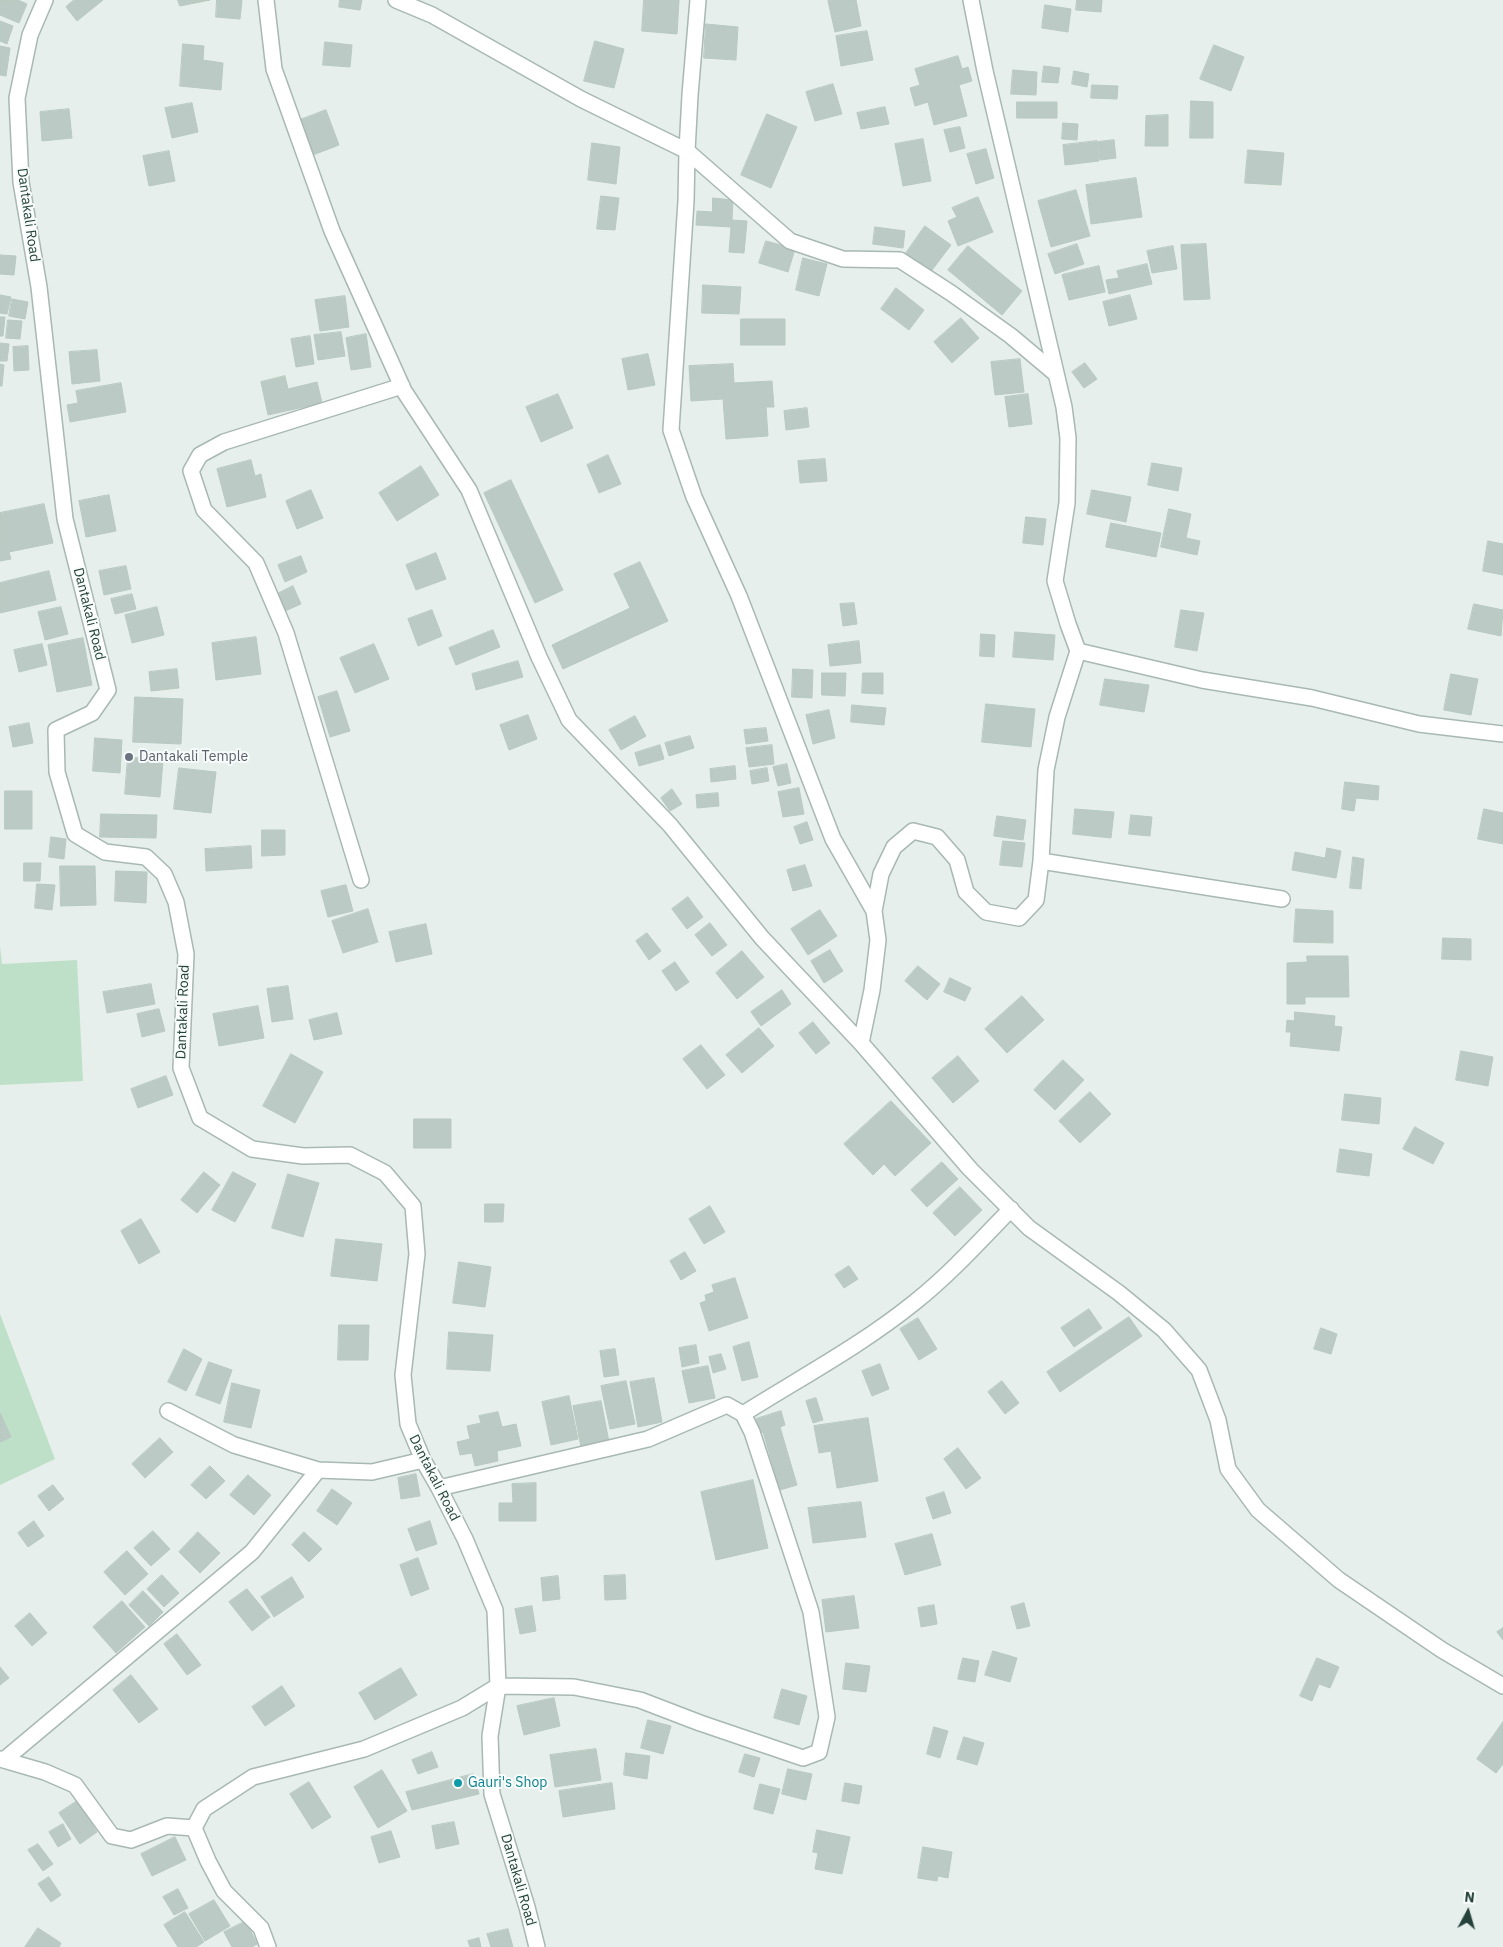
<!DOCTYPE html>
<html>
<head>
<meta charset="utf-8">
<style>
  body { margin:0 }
  #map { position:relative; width:1503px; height:1947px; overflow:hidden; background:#e6efeb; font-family:"IBM Plex Sans",sans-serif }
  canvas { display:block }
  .north { position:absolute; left:1443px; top:1887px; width:50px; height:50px; -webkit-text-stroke:4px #f7fbf9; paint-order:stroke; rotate:6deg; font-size:14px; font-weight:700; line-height:20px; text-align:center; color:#24423a }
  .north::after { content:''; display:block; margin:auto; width:18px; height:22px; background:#24423a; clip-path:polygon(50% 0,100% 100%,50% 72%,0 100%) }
</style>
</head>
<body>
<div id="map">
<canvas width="1503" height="1947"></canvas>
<div class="north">N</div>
</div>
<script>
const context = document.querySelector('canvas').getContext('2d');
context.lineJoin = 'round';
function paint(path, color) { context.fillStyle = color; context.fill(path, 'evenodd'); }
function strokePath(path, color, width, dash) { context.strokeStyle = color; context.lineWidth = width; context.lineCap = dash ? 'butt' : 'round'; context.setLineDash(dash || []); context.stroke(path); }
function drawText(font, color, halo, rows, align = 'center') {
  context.font = font + ' "IBM Plex Sans",sans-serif'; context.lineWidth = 4; context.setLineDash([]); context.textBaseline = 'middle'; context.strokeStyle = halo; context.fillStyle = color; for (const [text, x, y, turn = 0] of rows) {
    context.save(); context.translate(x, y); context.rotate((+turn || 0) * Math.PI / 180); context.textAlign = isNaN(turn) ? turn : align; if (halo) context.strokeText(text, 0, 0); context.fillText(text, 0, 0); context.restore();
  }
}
paint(new Path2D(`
  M0,946L2,964L77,960L83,1081L0,1085Z
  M0,1314L55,1459L0,1485Z`), '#bfe0c8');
const building = new Path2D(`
  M0,0H18L27,4L19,23L0,15Z
  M74,0H103L77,21L66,7Z
  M178,0H210L180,6Z
  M217,0H242L240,19L216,17Z
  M340,0H362L360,10L339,7Z
  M644,0H679L677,34L642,31Z
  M832,0H856L861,26L835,32L828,1Z
  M1077,0H1102L1101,12L1076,10Z
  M1045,5L1071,9L1068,32L1042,28Z
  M0,21L13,26L7,44L0,41Z
  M706,24L738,27L736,60L704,58Z
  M867,31L873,60L841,66L836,36Z
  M595,41L624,49L614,88L584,81Z
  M325,42L352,45L350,67L323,65Z
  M183,44L204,46L203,60L223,63L221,90L180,86Z
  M1214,45L1244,57L1231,91L1200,79Z
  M0,46L10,48L6,76L0,75Z
  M958,56L962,69L968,67L972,81L959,85L967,116L934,125L928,102L915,106L910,88L920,85L915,69Z
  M1044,66L1060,68L1058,83L1042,82Z
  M1013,70L1037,72L1036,95L1011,94Z
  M1074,71L1089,74L1087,87L1072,84Z
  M833,84L842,114L815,121L806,92Z
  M1092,85L1118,86L1117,99L1091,98Z
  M1191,101L1213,102V138H1190Z
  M1017,102H1057V118H1017Z
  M192,103L198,132L172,138L165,108Z
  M885,107L889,124L861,129L857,113Z
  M69,109L72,138L42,141L40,112Z
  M326,110L339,145L313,155L300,120Z
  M767,114L797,127L771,188L741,175Z
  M1168,115V146H1145L1146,116Z
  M1063,123L1078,124L1077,140L1062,139Z
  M960,127L965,148L950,152L944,130Z
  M923,139L931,181L903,186L895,144Z
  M1114,140L1116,158L1100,160L1098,142Z
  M1097,141L1099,161L1065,165L1063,145Z
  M592,143L620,147L616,184L588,180Z
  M986,149L994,178L976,184L967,154Z
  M1248,150L1284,153L1281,185L1245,183Z
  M169,151L175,181L149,186L143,156Z
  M1136,178L1142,217L1091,224L1086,185Z
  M1076,190L1090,236L1051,247L1038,201Z
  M601,196L619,198L615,230L597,229Z
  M978,197L993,232L958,246L948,221L957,217L952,208Z
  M713,198L733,200L732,220L747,221L744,253L729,252L731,227L696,225L697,211L712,212Z
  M925,226L951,245L929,274L904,256Z
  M875,227L905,231L903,248L873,244Z
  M766,241L795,249L788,272L759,263Z
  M1077,244L1084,264L1055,274L1048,254Z
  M1206,244L1210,299L1184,300L1181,245Z
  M968,246L1022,291L1002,315L948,270Z
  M1173,246L1177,269L1152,273L1147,251Z
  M0,255L16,256L14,275L0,274Z
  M803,258L827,264L819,296L796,290Z
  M1147,264L1152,284L1109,294L1106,280L1119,278L1117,271Z
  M1099,266L1105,292L1069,300L1062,275Z
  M703,285L741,287L739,314L702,313Z
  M896,288L924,310L909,330L881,309Z
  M0,295L11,297L7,314L0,313Z
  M1130,295L1137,319L1109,326L1103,302Z
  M345,296L349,327L320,331L315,300Z
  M12,299L28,302L25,319L9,316Z
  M0,317H5L3,336H0Z
  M961,318L979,338L952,363L934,342Z
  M741,319H785V345H741Z
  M8,320L22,321L20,339L6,338Z
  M341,332L345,356L318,360L314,335Z
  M366,334L371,367L351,370L346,338Z
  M310,336L314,364L296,367L291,339Z
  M0,343L9,344L7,361H0Z
  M28,346L29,370L14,371L13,347Z
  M97,350L100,381L72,384L69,352Z
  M648,354L655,385L628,390L622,359Z
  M1020,359L1024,392L995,395L991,362Z
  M1085,363L1097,379L1084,388L1072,372Z
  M0,364L4,365L2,386H0Z
  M733,364L734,383L772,381L774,407H766L768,436L726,439L723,399L691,401L689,366Z
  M285,376L288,389L317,382L322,403L268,415L261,382Z
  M121,383L126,412L70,422L67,405L78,403L76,391Z
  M558,394L573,428L541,442L526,407Z
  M1028,394L1032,424L1009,427L1005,397Z
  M807,408L809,427L786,430L784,411Z
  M608,455L621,484L599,493L587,465Z
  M825,459L827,481L800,483L798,461Z
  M251,460L255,476L261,474L266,497L227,507L217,469Z
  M1152,463L1182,468L1178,491L1148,485Z
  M421,466L439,495L397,521L379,493Z
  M511,480L563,590L535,603L484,493Z
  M311,490L323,518L297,529L286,501Z
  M1092,490L1131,497L1126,522L1087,514Z
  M109,495L116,531L86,537L79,501Z
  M44,504L53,543L9,552L11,559L0,561V513Z
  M1169,509L1191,514L1186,538L1200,541L1197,555L1161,547Z
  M1026,517L1046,519L1043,545L1023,543Z
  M1111,523L1161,533L1156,557L1106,547Z
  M1488,541L1503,544V575L1483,571Z
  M436,553L446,579L416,590L406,565Z
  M301,556L307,572L285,582L278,565Z
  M640,562L668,621L563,669L552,645L630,608L614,574Z
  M126,566L131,589L104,595L99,571Z
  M49,571L56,600L0,613V583Z
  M293,586L301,604L285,611L277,594Z
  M132,594L136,609L115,614L111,599Z
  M854,603L857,624L843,626L840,604Z
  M1474,604L1503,610L1501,636L1468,629Z
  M61,607L68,634L45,640L38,612Z
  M157,607L164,635L132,643L125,615Z
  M432,610L442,636L418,646L408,619Z
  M1181,610L1204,613L1197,651L1175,647Z
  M493,630L500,647L456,665L449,648Z
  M1015,632L1055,635L1053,660L1013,657Z
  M981,634L995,635L994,657L980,656Z
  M256,637L261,674L216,680L212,643Z
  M83,638L92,685L57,692L48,645Z
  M859,641L861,663L830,666L828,645Z
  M42,644L47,665L19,672L14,650Z
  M374,644L389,679L355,693L340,658Z
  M518,661L523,677L476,690L472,674Z
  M177,669L179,688L151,691L149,672Z
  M793,669L813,670L812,698L792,697Z
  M822,673H846L845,696L822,695Z
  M863,673H883V694L862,693Z
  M1451,674L1478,679L1471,715L1444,710Z
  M1105,679L1149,685L1144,712L1100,705Z
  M337,691L350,731L330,737L318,697Z
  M135,697L183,699L181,744L133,742Z
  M986,704L1035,709L1031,747L982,742Z
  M852,705L886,708L884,725L851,722Z
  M829,710L835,738L813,744L806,715Z
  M528,715L537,739L509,750L500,725Z
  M635,716L646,736L621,750L609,730Z
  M29,723L33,743L13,747L9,727Z
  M766,728L768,741L746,744L744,730Z
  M690,736L694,748L669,756L665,743Z
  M95,738L122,740L120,773L93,771Z
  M660,745L664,759L639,766L635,753Z
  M772,745L774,764L749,767L746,748Z
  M128,757L163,760L160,797L125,794Z
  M787,764L791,783L778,786L773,767Z
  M735,766L736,779L711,782L710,769Z
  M179,768L216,772L211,813L174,809Z
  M767,768L769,781L752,784L750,771Z
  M1345,782L1379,786L1378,800L1356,798L1354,811L1342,809Z
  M799,788L804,814L783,817L778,792Z
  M672,789L682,804L670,811L661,798Z
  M5,791H32V829H5Z
  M718,793L719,806L697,808L696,795Z
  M1075,809L1114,812L1111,838L1073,834Z
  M1484,809L1503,813V844L1478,839Z
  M101,814L157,815L156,838L100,837Z
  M1131,815L1152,817L1150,836L1129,834Z
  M997,816L1026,820L1023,840L994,836Z
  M807,822L813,840L800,844L794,827Z
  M262,830H285V855L262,856Z
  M51,837L66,839L64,859L49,857Z
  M1003,841L1025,843L1022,867L1000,865Z
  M251,846L252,868L206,871L205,849Z
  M1327,848L1341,851L1336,878L1292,870L1295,852L1325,858Z
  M1353,857L1364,859L1361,889L1350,888Z
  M24,863H41L40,881H24Z
  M805,865L812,886L793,891L787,870Z
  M60,866H95L96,905L61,906Z
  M116,871L147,872L146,903L115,901Z
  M37,884L55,885L52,910L35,908Z
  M346,885L353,911L328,917L321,891Z
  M688,897L703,917L687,929L672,909Z
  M368,909L378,942L343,953L332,921Z
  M1296,909L1333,911V943L1294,942Z
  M820,910L837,936L808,955L791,929Z
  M710,923L727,945L712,956L695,935Z
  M426,924L432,954L396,962L389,932Z
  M647,933L661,951L649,960L636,941Z
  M1443,938L1471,939V960L1442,959Z
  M830,950L843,971L824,983L811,961Z
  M742,951L764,977L737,999L716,973Z
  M1307,956H1348L1349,997H1305V1004H1287V963L1307,962Z
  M675,962L689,982L676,991L662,971Z
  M918,966L940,984L927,1000L905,981Z
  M950,978L971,988L965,1001L944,992Z
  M151,984L155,1004L107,1013L103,992Z
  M288,986L293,1019L272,1022L267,989Z
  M782,990L791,1004L761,1026L751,1012Z
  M1022,996L1044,1020L1007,1053L985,1029Z
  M258,1006L264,1038L219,1046L213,1014Z
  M159,1009L165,1031L142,1037L137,1014Z
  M1295,1012L1335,1016L1334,1026L1342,1027L1339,1051L1290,1046L1291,1032H1286L1287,1020L1294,1021Z
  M337,1013L342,1034L314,1040L309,1020Z
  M813,1022L830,1043L816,1054L799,1033Z
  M759,1028L774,1046L742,1073L726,1055Z
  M701,1045L725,1075L707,1089L683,1059Z
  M1461,1051L1493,1057L1488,1086L1456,1080Z
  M291,1054L323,1072L295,1123L263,1106Z
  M958,1056L979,1081L953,1103L932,1078Z
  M1063,1060L1084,1080L1055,1110L1034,1090Z
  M166,1076L173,1095L138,1108L131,1089Z
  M1090,1092L1111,1114L1080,1143L1059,1121Z
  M1345,1094L1381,1098L1379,1124L1342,1120Z
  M891,1101L931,1143L895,1176L884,1164L873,1175L844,1144Z
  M414,1119H451V1148H414Z
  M1415,1127L1444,1143L1433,1164L1403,1149Z
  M1340,1149L1372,1154L1369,1176L1337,1172Z
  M942,1162L958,1179L927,1207L911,1190Z
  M204,1172L220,1185L197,1213L181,1200Z
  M233,1172L256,1184L235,1222L212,1210Z
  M288,1174L319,1183L303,1237L272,1228Z
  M960,1187L982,1210L955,1236L933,1213Z
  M485,1204H504L503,1222H485Z
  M710,1206L725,1232L704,1244L689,1219Z
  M141,1219L160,1252L139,1264L121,1231Z
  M336,1239L382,1244L377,1281L331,1276Z
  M685,1252L696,1271L681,1280L670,1261Z
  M459,1262L491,1267L485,1307L453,1303Z
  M849,1266L858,1279L844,1288L835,1275Z
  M735,1278L748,1318L709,1331L700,1303L706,1301L705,1295L714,1292L712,1285Z
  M1089,1309L1102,1328L1074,1347L1061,1328Z
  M1129,1317L1142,1336L1060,1392L1047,1372Z
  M918,1318L937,1349L919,1360L900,1329Z
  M339,1325H369L368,1360H338Z
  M1321,1328L1337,1334L1331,1354L1314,1349Z
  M449,1332L493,1335L490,1371L447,1369Z
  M749,1342L758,1377L742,1381L733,1347Z
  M696,1345L699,1363L682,1367L679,1348Z
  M184,1349L202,1359L186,1391L168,1382Z
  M615,1349L619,1375L604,1377L600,1351Z
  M721,1354L726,1369L713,1373L709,1357Z
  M209,1362L232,1370L220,1404L196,1395Z
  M880,1364L889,1389L872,1396L862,1371Z
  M708,1366L715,1398L689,1403L682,1371Z
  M654,1378L662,1422L638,1427L630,1382Z
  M626,1381L635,1424L610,1429L601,1386Z
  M1002,1381L1019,1403L1005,1414L988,1392Z
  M232,1383L260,1390L251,1428L224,1422Z
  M569,1396L578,1439L551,1445L542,1402Z
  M816,1398L823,1420L813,1423L806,1401Z
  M601,1401L609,1442L581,1447L573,1406Z
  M781,1411L785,1425L780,1427L797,1485L780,1490L763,1432L760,1433L756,1419Z
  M498,1412L502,1427L516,1424L521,1446L497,1451L498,1461L475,1466L472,1453L460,1455L457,1442L470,1439L467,1426L481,1423L479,1416Z
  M0,1413L11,1437L0,1442Z
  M868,1418L878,1481L837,1488L831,1451L819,1453L814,1426Z
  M160,1438L173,1452L145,1478L132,1464Z
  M958,1448L981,1478L966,1489L944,1459Z
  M210,1466L225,1481L206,1499L191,1485Z
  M416,1474L420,1496L401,1499L398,1478Z
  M248,1475L271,1495L254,1515L230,1495Z
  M753,1480L768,1548L716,1560L701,1492Z
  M536,1483V1521H499V1503H513L512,1484Z
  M53,1485L64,1499L49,1511L38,1496Z
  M332,1489L352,1503L337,1525L317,1511Z
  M944,1492L951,1513L933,1519L926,1498Z
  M861,1502L866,1537L813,1543L808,1508Z
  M34,1521L44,1536L28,1547L18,1533Z
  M430,1521L437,1544L416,1551L408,1529Z
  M153,1531L170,1549L151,1566L134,1548Z
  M198,1532L220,1553L200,1573L179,1552Z
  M304,1532L322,1549L309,1562L292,1545Z
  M932,1534L941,1565L905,1575L895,1544Z
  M127,1551L148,1574L125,1595L104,1572Z
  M418,1558L429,1589L411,1596L400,1565Z
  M162,1575L179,1593L164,1607L147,1589Z
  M625,1575L626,1599L605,1600L604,1576Z
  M558,1576L560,1599L543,1601L541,1578Z
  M292,1577L304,1597L274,1617L261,1597Z
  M247,1589L270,1617L252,1631L229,1602Z
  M143,1591L163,1612L149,1626L129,1605Z
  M854,1596L859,1628L826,1632L822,1600Z
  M122,1601L145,1627L116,1653L93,1627Z
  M1024,1603L1030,1626L1017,1629L1011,1607Z
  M934,1605L937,1624L921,1627L918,1608Z
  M532,1606L536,1631L520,1634L515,1609Z
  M30,1613L47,1633L32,1646L15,1626Z
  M1503,1628V1640L1497,1632Z
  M177,1634L201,1665L187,1675L164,1644Z
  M993,1651L1017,1658L1010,1682L985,1675Z
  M963,1658L979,1661L975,1682L958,1679Z
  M1317,1658L1339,1667L1330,1688L1319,1684L1312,1701L1300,1696Z
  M846,1663L870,1666L866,1692L843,1689Z
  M0,1667L9,1678L0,1685Z
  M401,1668L417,1695L375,1720L359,1693Z
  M131,1675L158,1709L139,1723L113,1690Z
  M282,1686L295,1706L265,1726L252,1707Z
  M782,1689L807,1696L799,1725L774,1718Z
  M554,1698L560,1726L524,1735L517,1706Z
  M648,1720L671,1726L663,1754L641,1748Z
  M1503,1722V1764L1496,1773L1477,1759Z
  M934,1727L948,1731L940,1758L927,1754Z
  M964,1737L984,1743L977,1765L957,1759Z
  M596,1749L601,1780L555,1787L550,1755Z
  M432,1752L438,1767L418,1774L412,1760Z
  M626,1753L650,1756L647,1779L624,1775Z
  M745,1754L760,1758L754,1777L739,1772Z
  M788,1769L812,1774L806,1800L782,1794Z
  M382,1770L407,1811L378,1828L354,1787Z
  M473,1774L479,1794L412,1810L406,1792Z
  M309,1782L331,1817L312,1829L290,1794Z
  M612,1783L615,1809L563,1817L559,1791Z
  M845,1783L862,1786L859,1804L842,1801Z
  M760,1784L780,1789L773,1814L754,1809Z
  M77,1801L97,1832L80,1844L59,1813Z
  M454,1822L459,1844L436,1849L432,1826Z
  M63,1824L71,1839L58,1847L49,1832Z
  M817,1830L850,1837L842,1874L815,1869L818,1853L813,1852Z
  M391,1831L400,1857L379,1863L371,1837Z
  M175,1837L186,1860L152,1876L141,1854Z
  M38,1844L53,1864L43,1871L28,1850Z
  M923,1847L952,1852L948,1878L938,1876L937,1881L918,1878Z
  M49,1877L61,1895L51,1902L38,1884Z
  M178,1889L188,1908L174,1915L163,1897Z
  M214,1900L230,1926L205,1941L189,1914Z
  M185,1912L204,1942L196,1947H178L164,1925Z
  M246,1921L257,1944L252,1947H232L224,1932Z
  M38,1928L61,1943L59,1947H25Z
  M508,1929L513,1947H491L487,1934Z
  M479,1938L481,1947H470L468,1941Z`);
paint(building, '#bbcac4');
strokePath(building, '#b8c9c2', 1);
const street = new Path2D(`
  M45,0L30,35L17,98L21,182L39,287L65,519L108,690L92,713L56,730L57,772L75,834L105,852L146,857L164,874L176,902L186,954L181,1068L200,1118L252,1149L303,1156L350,1155L385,1173L413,1206L417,1254L403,1375L408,1424L423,1460L439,1488L465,1539L495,1610L498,1686L490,1736L492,1794L527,1907L537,1947
  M266,0L274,69L332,231L404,391L469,490L539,657L569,720L670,825L762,938L861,1043L970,1169L1029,1228L1119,1293L1164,1330L1199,1370L1218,1420L1228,1469L1258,1510L1339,1580L1442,1650L1503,1686
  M396,0L432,15L581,99L687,151L790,241L843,259L900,260L951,293L1011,336L1056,374
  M698,0L690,95L687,151L686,201L671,430L694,497L739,596L833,839L874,911
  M1078,651L1202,680L1312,698L1419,724L1503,734
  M1041,861L1282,899
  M361,880L286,633L256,563L204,510L191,471L200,455L224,442L402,386
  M861,1043L872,990L878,940L874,911L881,874L894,847L913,831L937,837L957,860L966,892L986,912L1019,918L1036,900L1041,861L1046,770L1057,717L1078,651L1068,624L1055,581L1067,503L1068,438L1064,407L985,71L971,0
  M168,1411L234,1445L318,1470L372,1472L423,1460
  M743,1414C800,1378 862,1345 915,1302C950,1274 980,1241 1011,1209
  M0,1759L45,1772L75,1785L112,1836L131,1840L167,1826L194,1828
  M4,1760L252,1552L318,1470
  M268,1947L261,1928L224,1891L208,1861L194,1828L204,1809L253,1777L364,1749L462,1708L498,1686L574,1687L640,1700L700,1723L803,1758L819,1752L827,1717L811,1612L752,1432L743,1414L727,1405L648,1439L439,1488`);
strokePath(street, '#a8b8b2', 18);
strokePath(street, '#fff', 15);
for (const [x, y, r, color] of [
  [129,757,5,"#6b7280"],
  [458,1783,5,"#0f9aa8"]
]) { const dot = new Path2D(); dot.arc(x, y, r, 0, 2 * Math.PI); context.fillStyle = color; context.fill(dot); strokePath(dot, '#f7fbf9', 2); }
drawText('14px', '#24423a', '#f7fbf9', [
  ["Dantakali Road",28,215,82],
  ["Dantakali Road",89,614,76],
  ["Dantakali Road",183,1012,-88],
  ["Dantakali Road",434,1478,63],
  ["Dantakali Road",518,1880,74]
]);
drawText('14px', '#5b616d', '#f7fbf9', [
  ["Dantakali Temple",139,757]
], 'left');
drawText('14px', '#0d838f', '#f7fbf9', [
  ["Gauri's Shop",468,1783]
], 'left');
</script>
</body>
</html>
